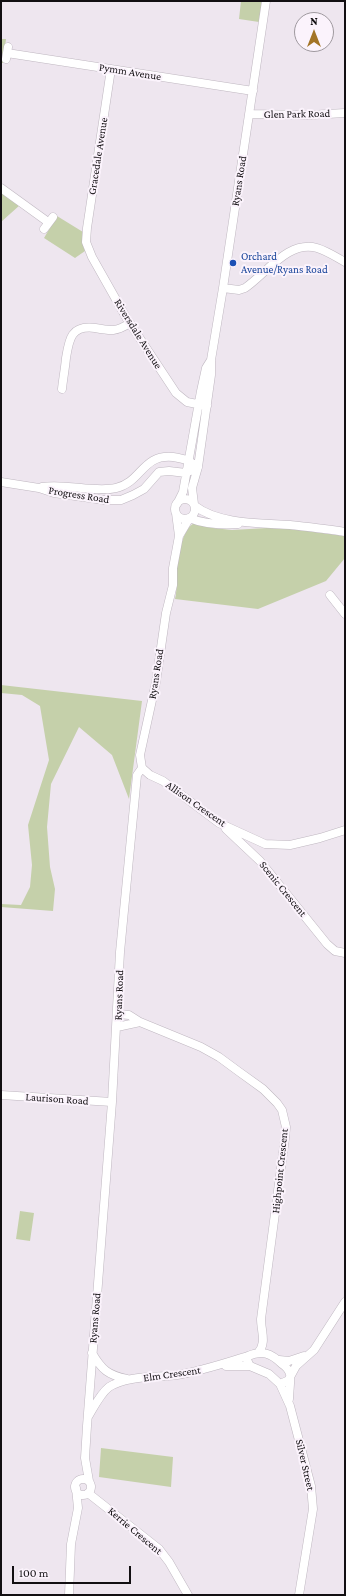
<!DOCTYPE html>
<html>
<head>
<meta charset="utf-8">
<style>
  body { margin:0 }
  #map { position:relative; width:346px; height:1596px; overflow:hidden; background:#eee6ef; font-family:"Crimson Pro",serif }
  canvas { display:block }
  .frame { position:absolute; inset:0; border:2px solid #120f12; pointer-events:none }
  .north { position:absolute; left:294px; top:12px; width:40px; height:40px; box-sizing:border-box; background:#fbf3fc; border:1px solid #9e989e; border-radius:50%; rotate:0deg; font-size:11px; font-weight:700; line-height:16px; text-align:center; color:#120f12 }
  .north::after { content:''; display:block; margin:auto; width:14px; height:18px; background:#a37427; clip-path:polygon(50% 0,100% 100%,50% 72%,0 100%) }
  .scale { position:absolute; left:12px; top:1566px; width:119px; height:18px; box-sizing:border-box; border:2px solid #120f12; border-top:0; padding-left:5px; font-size:12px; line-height:14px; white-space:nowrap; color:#120f12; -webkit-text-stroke:3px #fbf3fc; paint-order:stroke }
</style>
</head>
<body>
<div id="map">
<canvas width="346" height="1596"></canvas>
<div class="frame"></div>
<div class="north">N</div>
<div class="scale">100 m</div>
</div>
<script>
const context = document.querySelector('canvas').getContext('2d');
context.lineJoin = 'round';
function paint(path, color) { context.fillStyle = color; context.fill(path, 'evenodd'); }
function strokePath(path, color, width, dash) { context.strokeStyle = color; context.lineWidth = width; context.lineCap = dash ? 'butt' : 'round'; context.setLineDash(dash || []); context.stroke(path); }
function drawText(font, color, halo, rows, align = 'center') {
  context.font = font + ' "Crimson Pro",serif'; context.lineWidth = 4; context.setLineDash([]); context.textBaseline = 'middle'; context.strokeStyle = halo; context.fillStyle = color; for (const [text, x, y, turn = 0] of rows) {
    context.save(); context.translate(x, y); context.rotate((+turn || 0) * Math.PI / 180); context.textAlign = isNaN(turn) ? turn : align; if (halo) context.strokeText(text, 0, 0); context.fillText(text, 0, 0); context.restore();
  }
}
paint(new Path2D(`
  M241,1H262L259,22L239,19Z
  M1,39H6L3,63H1Z
  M1,191L20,205L1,222Z
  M57,216L83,232V245L85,251L75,258L44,238Z
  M195,523L213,528L232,530L267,528L292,529L345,536V558L326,581L258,609L175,599C178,588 175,578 176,568C178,556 183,527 195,523Z
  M1,685L142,701L129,799L112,755L79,727L51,784L47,827L50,867L55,889L53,911L1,907V904L21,905L30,887L32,865L28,825L49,760L40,706L22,695L1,693Z
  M20,1211L34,1213L30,1241L16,1239Z
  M101,1448L173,1457L171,1487L99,1477Z`), '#c5d0aa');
const minor = new Path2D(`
  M7,53L253,91
  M6,59L8,47
  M111,69L87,228L86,242L92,257L127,319L176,393L187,402L207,406
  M249,114L310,115L345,113
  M1,188L48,222
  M44,229L53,217
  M223,288L239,290L245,288C267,273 288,240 317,248C327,251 336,257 345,262
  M62,389C63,379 65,369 66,358C69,339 71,325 95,328C111,331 116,332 130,323
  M1,482L39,488L54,493L104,500H121L133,495L144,489L159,472L169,471L186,473L198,467
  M42,487C66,483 94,493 116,488C142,482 142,454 173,457C185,459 189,460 198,467
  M175 509a10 10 0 1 1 20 0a10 10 0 1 1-20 0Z
  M177,504L183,492L201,391L206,368L211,360
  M194,504L192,488L198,467L211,375V360L223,288L266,1
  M195,506C218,524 260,523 290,525C308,527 327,529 345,532
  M189,518C204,524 223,525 238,524
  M179,536L189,519
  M330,595L345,614
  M142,768L150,775L163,781L219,823L265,844L290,845L320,838L345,830
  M226,829L260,861L327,944L335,951L345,953
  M118,1014L129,1015L140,1022L201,1047L219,1057L238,1071L263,1089L277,1103L282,1110L286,1127L285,1138L261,1319C261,1331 267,1343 258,1353
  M117,1027L140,1022
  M1,1095L112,1102
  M92,1353C102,1370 108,1375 127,1379
  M279,1360L289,1361L304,1356
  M226,1366H250
  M290,1377L296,1366L314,1350L345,1302
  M289,1380L280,1384L269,1374L250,1366L247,1360L248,1356C262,1350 271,1353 282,1364C285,1366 289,1370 290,1374C291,1379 289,1393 289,1399
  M280,1384L290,1406L311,1486L313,1509L299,1595
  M88,1417C94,1407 100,1394 109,1387C128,1375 156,1378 177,1375C202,1371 225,1363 248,1356
  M75 1487a8 8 0 1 1 16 0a8 8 0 1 1-16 0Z
  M89,1481L85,1458L87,1426L112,1102L120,952L137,775L142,768L140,755L156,682L166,613L173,585V568L179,536L176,513
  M88,1493L159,1549L169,1562L188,1595
  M69,1595L71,1544L78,1508L76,1488`);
strokePath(minor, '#bfb7c0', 9);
strokePath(minor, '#fff', 8);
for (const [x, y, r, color] of [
  [233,263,4,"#1a4fb4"]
]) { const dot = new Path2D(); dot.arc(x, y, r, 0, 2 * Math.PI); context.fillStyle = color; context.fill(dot); strokePath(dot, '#fbf3fc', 1.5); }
drawText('11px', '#120f12', '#fbf3fc', [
  ["Pymm Avenue",130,72,9],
  ["Glen Park Road",297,114,-1],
  ["Gracedale Avenue",98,156,-81],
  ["Ryans Road",239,181,-81],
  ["Riversdale Avenue",138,334,58],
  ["Progress Road",79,495,9],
  ["Ryans Road",156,674,-81],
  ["Allison Crescent",196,804,35],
  ["Scenic Crescent",283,889,51],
  ["Ryans Road",119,995,-88],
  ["Laurison Road",57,1099,4],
  ["Highpoint Crescent",280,1171,-84],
  ["Ryans Road",95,1318,-85],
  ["Elm Crescent",172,1374,-8],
  ["Silver Street",305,1465,77],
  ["Kerrie Crescent",135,1531,40]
]);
drawText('11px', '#164399', '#fbf3fc', [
  ["Orchard",241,257],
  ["Avenue/Ryans Road",241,270]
], 'left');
</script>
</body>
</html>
